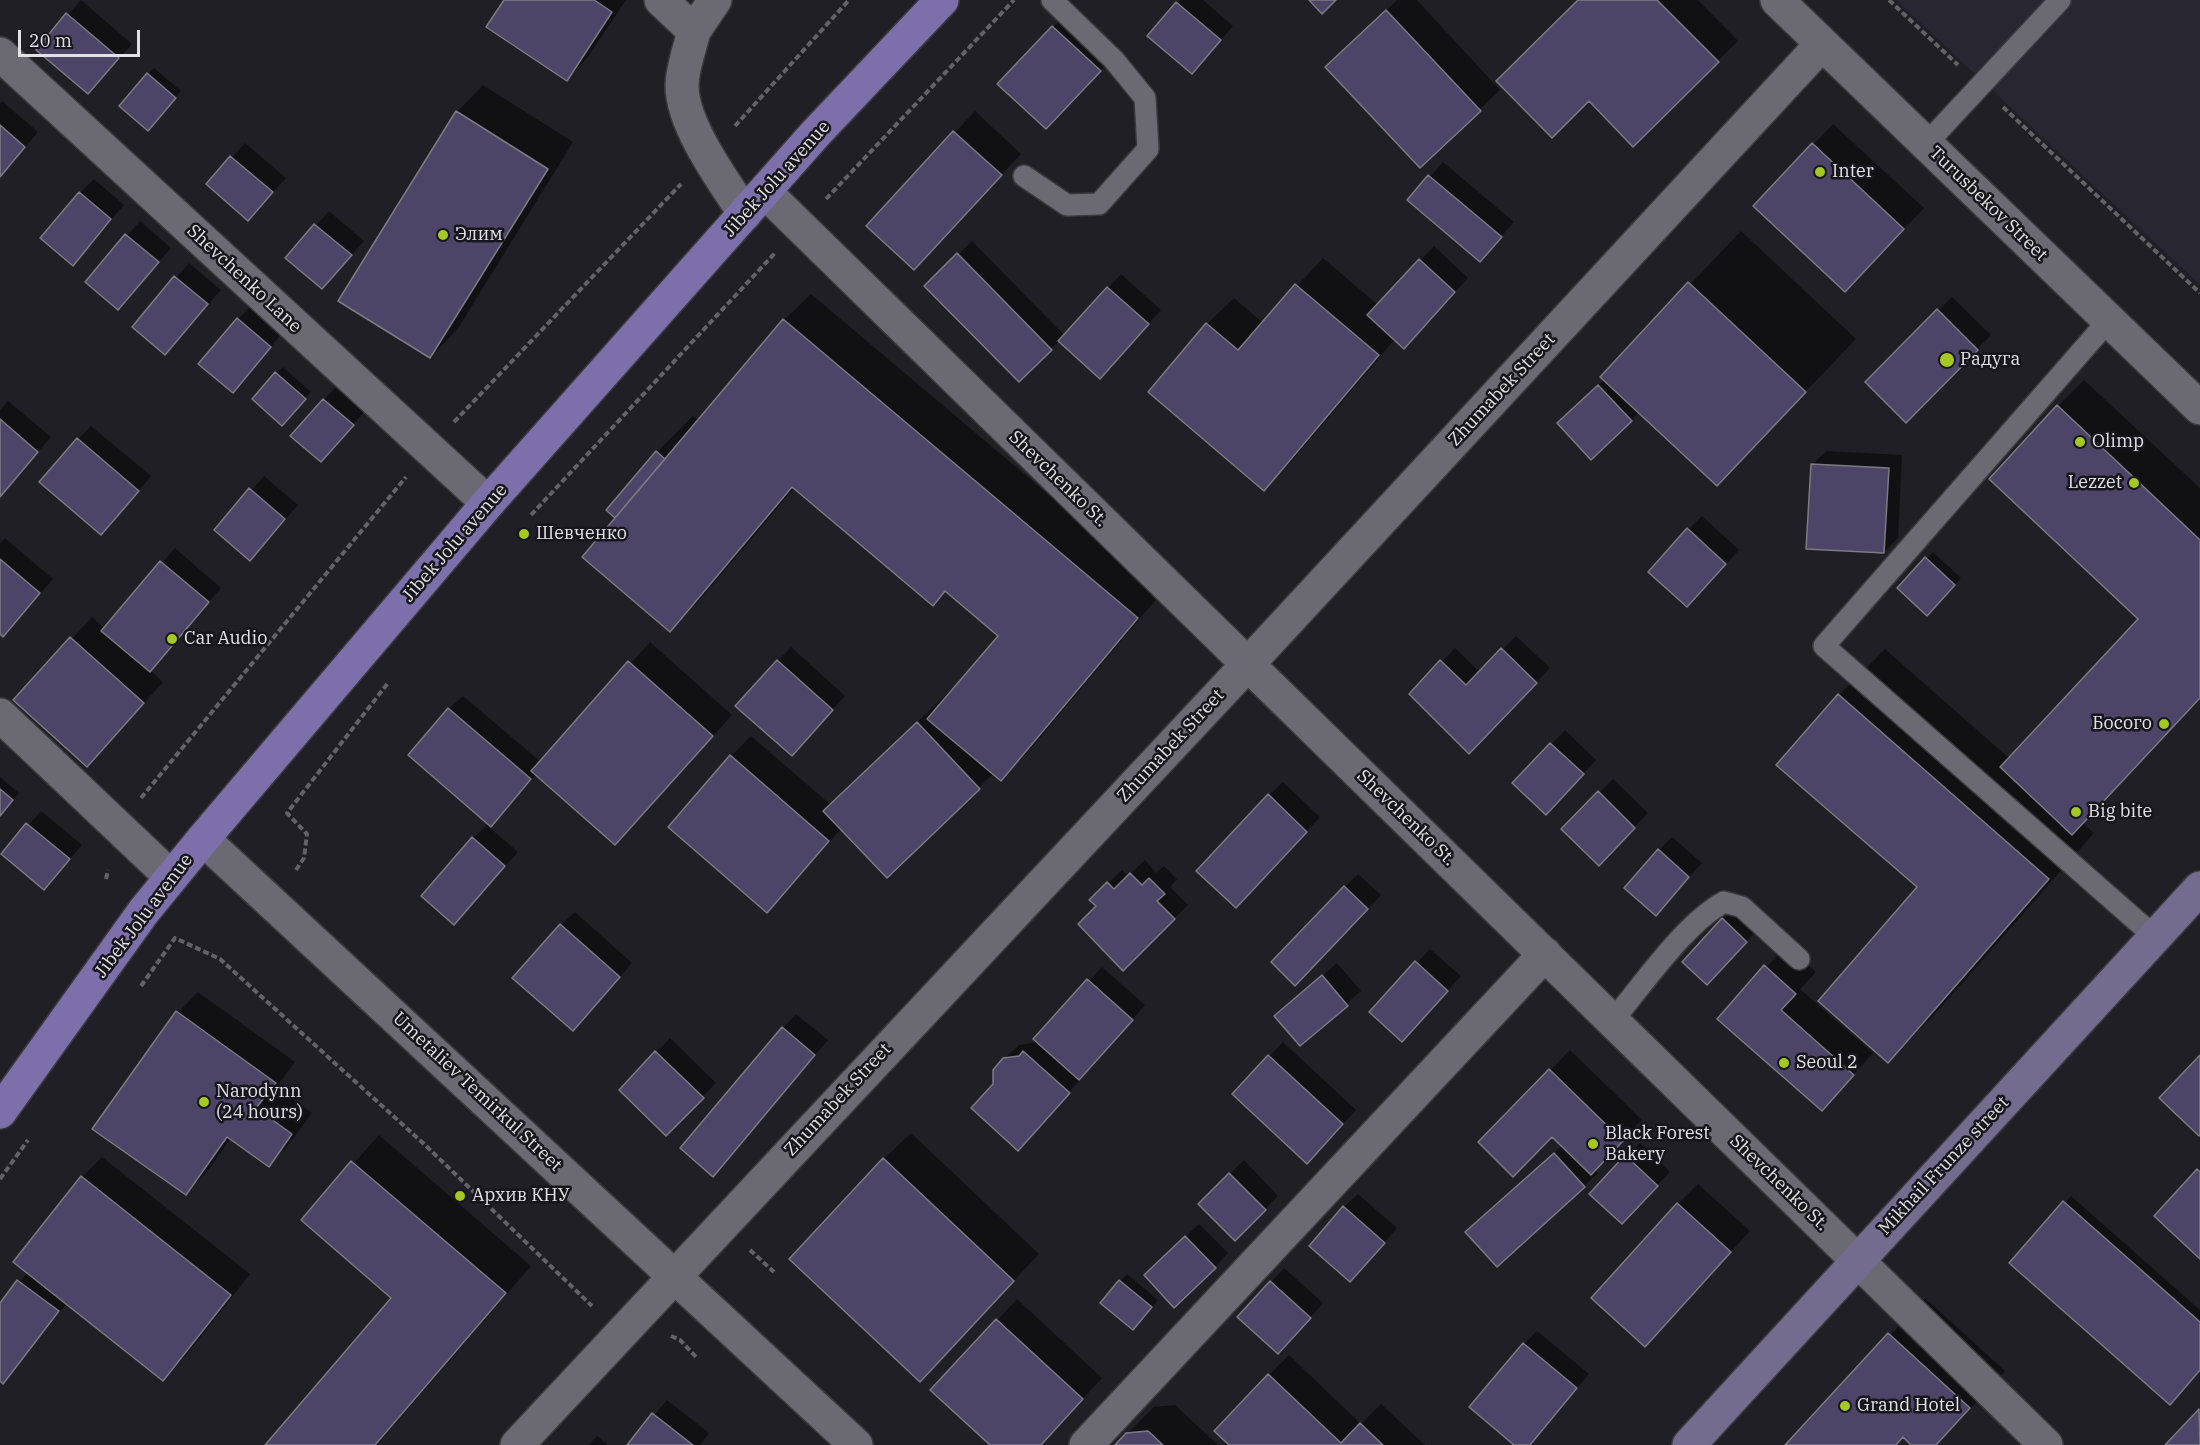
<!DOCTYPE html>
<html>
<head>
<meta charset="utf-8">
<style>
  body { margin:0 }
  #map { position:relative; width:2200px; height:1445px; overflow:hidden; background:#201f25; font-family:"IBM Plex Serif",serif }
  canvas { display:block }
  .scale { position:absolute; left:18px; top:30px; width:122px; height:27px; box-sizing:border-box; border:3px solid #e2e2e6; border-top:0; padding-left:8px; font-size:18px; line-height:21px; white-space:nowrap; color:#e2e2e6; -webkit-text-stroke:4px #17161c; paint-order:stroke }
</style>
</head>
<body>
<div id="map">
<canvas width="2200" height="1445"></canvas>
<div class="scale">20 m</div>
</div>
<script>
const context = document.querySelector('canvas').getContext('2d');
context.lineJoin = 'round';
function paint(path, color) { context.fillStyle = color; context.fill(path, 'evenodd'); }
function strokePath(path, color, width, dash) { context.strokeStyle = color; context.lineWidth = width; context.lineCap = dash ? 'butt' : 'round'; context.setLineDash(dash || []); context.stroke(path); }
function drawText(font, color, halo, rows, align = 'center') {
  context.font = font + ' "IBM Plex Serif",serif'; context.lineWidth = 5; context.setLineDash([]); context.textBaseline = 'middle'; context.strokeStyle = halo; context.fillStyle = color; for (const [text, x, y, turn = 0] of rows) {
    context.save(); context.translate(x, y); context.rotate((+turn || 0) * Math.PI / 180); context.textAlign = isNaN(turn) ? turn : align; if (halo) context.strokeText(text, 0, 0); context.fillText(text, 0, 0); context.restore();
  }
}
paint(new Path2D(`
  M1896,0H2200V285Z`), '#282631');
paint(new Path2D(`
  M81,0L132,44L88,92L38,49Z
  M506,0H626L587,58L567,79Z
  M1180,0H1203L1233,26L1205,58L1149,36Z
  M1397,0H1417L1500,90L1420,166L1348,47Z
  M1580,0H1698L1738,41L1633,145L1589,99Z
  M1067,13L1113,57L1059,114L999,84Z
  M154,68L181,91L154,122L148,74Z
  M483,85L573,142L457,330L430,357L457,112Z
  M2,101L38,132L0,177V103Z
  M975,111L1021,154L914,268L868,226Z
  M1833,124L1924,208L1865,269L1755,206Z
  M245,143L286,178L248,219L208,184Z
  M1443,162L1514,222L1480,260L1409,200Z
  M94,179L124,205L73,264L80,193Z
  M329,211L364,241L322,287L287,258Z
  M140,221L171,248L118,308L87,282Z
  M1741,231L1856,339L1717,484L1640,412L1591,458L1573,410L1605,379L1602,377Z
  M972,241L1065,336L1121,274L1161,310L1114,363L1060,340L1019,380L926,286Z
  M1434,246L1468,278L1417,333L1395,339L1290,463L1264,489L1207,324L1234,298L1263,323L1323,258L1378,305Z
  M189,263L221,290L165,353L134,326Z
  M811,294L1163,591L1027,753L1001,779L994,773L887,876L842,828L767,911L731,756L751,736L831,805L954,687L955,688L1000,635L946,590L933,604L795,487L697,603L670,629L617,518L657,452L693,416L699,421L784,320Z
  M1952,297L1991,335L1906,421L1867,382Z
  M252,305L283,332L246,377L238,319Z
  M283,367L311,392L288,417L254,399Z
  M2084,380L2200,488V698L2082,822L2094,833L1934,1015L1888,1061L1919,887L1839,695L1885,649L2010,759L2140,619L2058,406Z
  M337,386L366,410L321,460L324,400Z
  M8,401L51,437L0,495V410Z
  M91,426L151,476L115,519L78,439Z
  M1826,451L1902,455L1898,538L1884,552L1812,465Z
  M264,476L298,505L250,559L217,530Z
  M1702,516L1739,550L1701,592L1688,530Z
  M5,538L53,579L3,635L0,632V543Z
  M175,548L221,588L150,670L163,682L107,745L15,700L92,617L105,629Z
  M1933,552L1961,578L1933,608L1899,588Z
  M1516,636L1550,668L1483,738L1411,694L1455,648L1480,672Z
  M650,642L732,715L635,823L537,774L489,827L518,852L454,923L473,838L489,823L449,709L463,696L541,762Z
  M791,647L845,696L805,740L778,661Z
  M1565,730L1596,760L1559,799L1515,783Z
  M0,777L19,793L0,815Z
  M1613,779L1648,813L1599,864L1563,829Z
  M1283,782L1320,817L1250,892L1269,795Z
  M41,811L82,845L44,888L3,854Z
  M1672,837L1702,863L1656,914L1659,850Z
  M1145,860L1156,873L1164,866L1177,879L1170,887L1188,905L1123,968L1098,906L1091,900L1122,870L1128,876Z
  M1358,874L1381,895L1309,970L1345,887Z
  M1736,906L1760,927L1721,969L1723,920Z
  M575,912L632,963L586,1016L561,925Z
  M1786,946L1816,972L1800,989L1873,1053L1822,1109L1720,1018Z
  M1430,949L1461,976L1415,1026L1372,1012Z
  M1337,963L1361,991L1300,1044L1276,1016Z
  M1102,967L1145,1005L1032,1135L995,1085L1004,1059L1019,1045L1033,1043Z
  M198,992L295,1062L276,1087L312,1113L289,1144L269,1165L231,1138L206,1173L186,1193L178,1012Z
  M796,1014L828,1040L713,1175L783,1028Z
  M670,1038L716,1083L666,1134L621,1090Z
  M1283,1042L1356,1110L1321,1148L1234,1094Z
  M1570,1050L1642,1120L1594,1169L1598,1173L1584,1186L1481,1218L1563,1145L1553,1135L1480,1142Z
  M911,1133L1039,1254L946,1353L884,1159Z
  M379,1135L531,1266L377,1445H267L393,1298L303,1220Z
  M1640,1143L1670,1172L1635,1208L1626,1156Z
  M102,1157L250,1274L183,1359L163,1379L67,1303L3,1382L0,1379V1305L28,1272L82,1177Z
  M1244,1160L1278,1196L1235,1239L1200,1204Z
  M1698,1184L1750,1231L1645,1345L1678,1204Z
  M1358,1194L1397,1228L1364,1266L1344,1207Z
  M2071,1196L2200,1310V1369L2011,1262Z
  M1199,1224L1228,1253L1215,1267L1159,1262Z
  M1284,1268L1323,1303L1292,1339L1271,1282Z
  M1127,1274L1158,1300L1139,1322L1102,1302Z
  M1925,1298L2005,1371L1961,1419L1935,1445H1914L1905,1437L1897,1445H1787Z
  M1017,1299L1102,1378L1040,1445H992L932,1390Z
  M1537,1331L1589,1374L1529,1445H1517L1524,1344Z
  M1289,1355L1361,1424L1381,1404L1425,1445H1224L1269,1375Z
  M667,1400L709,1433L700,1445H629Z
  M1175,1405L1218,1445H1116L1154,1407Z
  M597,1436L608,1445H589Z`), '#0007');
const building = new Path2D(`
  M504,0H594L612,12L567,81L486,27Z
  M1309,0H1336L1322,14Z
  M1578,0H1657L1719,62L1633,147L1589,101L1552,138L1496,81Z
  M1176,2L1221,40L1192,74L1147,36Z
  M1386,10L1481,111L1420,168L1325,67Z
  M66,13L119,58L88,94L36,50Z
  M1052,26L1101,71L1046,129L997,84Z
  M147,73L176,98L148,131L119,106Z
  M456,111L548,169L430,358L338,301Z
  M0,125L25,147L0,177Z
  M953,131L1002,175L914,270L866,226Z
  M1812,143L1904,229L1845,292L1753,206Z
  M230,156L273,192L248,221L206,184Z
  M1428,175L1502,237L1480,262L1407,200Z
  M79,192L111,219L73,266L40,238Z
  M314,224L352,255L322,289L285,258Z
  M125,234L159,262L118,310L85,282Z
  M957,253L1052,350L1019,382L924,286Z
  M1419,259L1455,292L1404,349L1367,315Z
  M174,276L208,304L165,355L132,327Z
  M1688,282L1806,392L1717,486L1600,377Z
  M1295,284L1379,355L1264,491L1148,392L1206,323L1238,350Z
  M1107,287L1149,324L1100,379L1058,341Z
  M1937,309L1978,350L1906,423L1865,382Z
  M237,318L271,347L233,393L198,364Z
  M783,319L1138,618L1001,781L927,719L998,636L945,591L933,606L792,487L670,632L582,557Z
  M275,372L306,399L282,426L252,399Z
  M1598,385L1632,421L1591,460L1557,423Z
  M323,399L354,425L321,462L290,436Z
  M2057,405L2200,540V698L2072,835L2000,767L2138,619L1989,479Z
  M0,419L38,452L0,497Z
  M77,438L139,491L101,535L39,482Z
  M656,451L665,459L615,518L606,510Z
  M1811,464L1889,468L1884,553L1806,549Z
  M249,488L285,519L250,561L214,530Z
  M1687,528L1726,564L1687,607L1648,572Z
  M1925,557L1955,585L1927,616L1897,588Z
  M0,559L40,593L3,637L0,634Z
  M160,561L209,602L150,672L101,631Z
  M70,637L144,703L87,767L13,700Z
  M1501,648L1537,683L1469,754L1409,694L1440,660L1466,685Z
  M777,660L833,710L792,756L735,706Z
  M628,661L713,736L615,845L531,771Z
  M1838,694L2049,879L1888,1063L1818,1001L1917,887L1776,765Z
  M448,708L531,779L491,827L408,755Z
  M917,722L980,789L887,878L823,811Z
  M1550,743L1584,774L1546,815L1512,783Z
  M730,755L829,841L767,913L668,827Z
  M0,789L13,800L0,816Z
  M1598,791L1635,828L1599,866L1561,829Z
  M1268,794L1307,832L1236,908L1196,871Z
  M26,823L70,859L44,890L1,854Z
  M472,837L505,866L454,925L421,896Z
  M1658,849L1689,877L1656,916L1624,888Z
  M1130,873L1142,885L1149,878L1165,894L1157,901L1175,919L1123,971L1078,924L1096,906L1089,900L1107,882L1114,889Z
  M1344,886L1368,909L1295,986L1271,962Z
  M1722,918L1747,942L1707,985L1682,962Z
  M560,924L620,977L573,1031L512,978Z
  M1415,961L1448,991L1402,1042L1369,1012Z
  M1764,965L1796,994L1781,1010L1854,1075L1822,1111L1717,1019Z
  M1322,975L1348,1006L1300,1046L1274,1016Z
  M1087,979L1133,1020L1079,1080L1033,1039Z
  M176,1011L276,1083L256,1108L292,1134L269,1167L227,1137L186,1195L92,1129Z
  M782,1027L815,1055L713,1177L680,1148Z
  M655,1051L704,1098L666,1136L619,1090Z
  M1023,1051L1070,1093L1018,1151L971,1108L993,1084V1070L1003,1058L1019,1056Z
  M1268,1055L1343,1124L1307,1164L1232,1094Z
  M2200,1055V1135L2199,1136L2159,1098Z
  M1549,1069L1623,1141L1591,1175L1552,1137L1513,1177L1478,1142Z
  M1554,1153L1585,1187L1497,1267L1465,1232Z
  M1625,1155L1658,1186L1622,1224L1589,1194Z
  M883,1158L1014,1281L920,1382L789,1259Z
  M351,1161L506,1293L375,1445H265L391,1298L301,1220Z
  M2197,1169L2200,1172V1259L2154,1216Z
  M1229,1173L1266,1210L1235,1241L1198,1204Z
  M81,1176L231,1295L163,1381L13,1262Z
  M2063,1201L2200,1322V1370L2170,1405L2009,1263Z
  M1677,1203L1731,1252L1645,1347L1591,1298Z
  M1343,1206L1385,1243L1350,1282L1309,1246Z
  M1185,1236L1216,1268L1174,1308L1144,1275Z
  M17,1280L59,1311L3,1384L0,1381V1303Z
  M1119,1280L1152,1307L1133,1330L1100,1303Z
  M1270,1281L1311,1318L1278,1354L1237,1317Z
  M996,1319L1083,1399L1041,1445H990L930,1390Z
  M1888,1333L1970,1408L1936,1445H1911L1903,1437L1896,1445H1785Z
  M1523,1343L1577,1388L1530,1445H1514L1469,1407Z
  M1268,1374L1341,1443L1360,1423L1383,1445H1229L1214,1431Z
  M2199,1409L2200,1445H2165Z
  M652,1413L693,1445H627Z
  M1148,1431L1163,1445H1115L1126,1433Z`);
paint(building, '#4c4568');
strokePath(building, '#7c7b82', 1.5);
const service = new Path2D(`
  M1926,144L2060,0
  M1024,176L1067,205L1099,204L1148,149L1145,98L1114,60L1052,0
  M2109,320L1824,646L2155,937
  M1613,1020C1643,985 1684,924 1724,902L1742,907L1799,959`);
const minor = new Path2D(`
  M661,0L694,31C690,48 682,69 682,86C682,125 724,182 745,214
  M1777,0L2200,408
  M694,31L715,0
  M0,54L488,503
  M765,192L2046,1445
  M0,715L171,877
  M203,839L856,1445
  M517,1445L1248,664L1822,44
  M1086,1445L1545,954`);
const secondary = new Path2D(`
  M1689,1445L2200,888`);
const primary = new Path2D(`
  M0,1112L144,911L203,839L488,503L816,133L942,0`);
strokePath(service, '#3a393e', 24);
strokePath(minor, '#3a393e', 36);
strokePath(secondary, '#3a393e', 36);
strokePath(primary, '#3a393e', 36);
strokePath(new Path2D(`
  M1889,0L1958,65
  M2003,107L2200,293
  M735,126L849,0
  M826,199L1014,0
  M454,422L681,184
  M531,515L775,253
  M141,798L406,477
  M296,870L304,858L307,834L287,813L388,683
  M106,879L108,870
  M141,986L175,938L220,959L423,1143L592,1306
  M0,1179L28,1140
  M750,1250L774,1272
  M671,1336L680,1340L698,1359`), '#626267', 4, [6, 3]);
strokePath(service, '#6b6a72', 21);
strokePath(minor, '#6b6a72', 33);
strokePath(secondary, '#746c8e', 33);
strokePath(primary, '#7d6faa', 33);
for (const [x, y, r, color] of [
  [1820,172,6,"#a5c823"],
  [443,235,6,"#a5c823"],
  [1947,360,8,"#a5c823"],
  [2080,442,6,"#a5c823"],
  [2134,483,6,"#a5c823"],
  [524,534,6,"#a5c823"],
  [172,639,6,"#a5c823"],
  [2164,724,6,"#a5c823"],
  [2076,812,6,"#a5c823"],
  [1784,1063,6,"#a5c823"],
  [204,1102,6,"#a5c823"],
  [1593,1144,6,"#a5c823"],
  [460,1196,6,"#a5c823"],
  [1845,1406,6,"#a5c823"]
]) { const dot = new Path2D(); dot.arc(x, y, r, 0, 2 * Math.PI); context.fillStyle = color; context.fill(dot); strokePath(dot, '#17161c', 2); }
drawText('18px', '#e2e2e6', '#17161c', [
  ["Inter",1832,172],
  ["Элим",455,235],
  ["Радуга",1960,360],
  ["Olimp",2092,442],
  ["Lezzet",2122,483,"right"],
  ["Шевченко",536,534],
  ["Car Audio",184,639],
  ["Босого",2152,724,"right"],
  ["Big bite",2088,812],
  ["Seoul 2",1796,1063],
  ["Narodynn",216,1092],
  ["(24 hours)",216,1113],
  ["Black Forest",1605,1134],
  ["Bakery",1605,1155],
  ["Архив КНУ",472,1196],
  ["Grand Hotel",1857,1406]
], 'left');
drawText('18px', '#e2e2e6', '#17161c', [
  ["Jibek Jolu avenue",777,179,-48],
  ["Turusbekov Street",1988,204,44],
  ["Shevchenko Lane",244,279,43],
  ["Zhumabek Street",1502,390,-47],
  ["Shevchenko St.",1058,479,44],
  ["Jibek Jolu avenue",455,543,-49],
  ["Zhumabek Street",1171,746,-47],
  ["Shevchenko St.",1406,818,44],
  ["Jibek Jolu avenue",144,916,-53],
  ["Umetaliev Temirkul Street",477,1092,43],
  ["Zhumabek Street",838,1100,-47],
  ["Mikhail Frunze street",1944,1166,-47],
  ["Shevchenko St.",1779,1183,44]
]);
</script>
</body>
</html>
